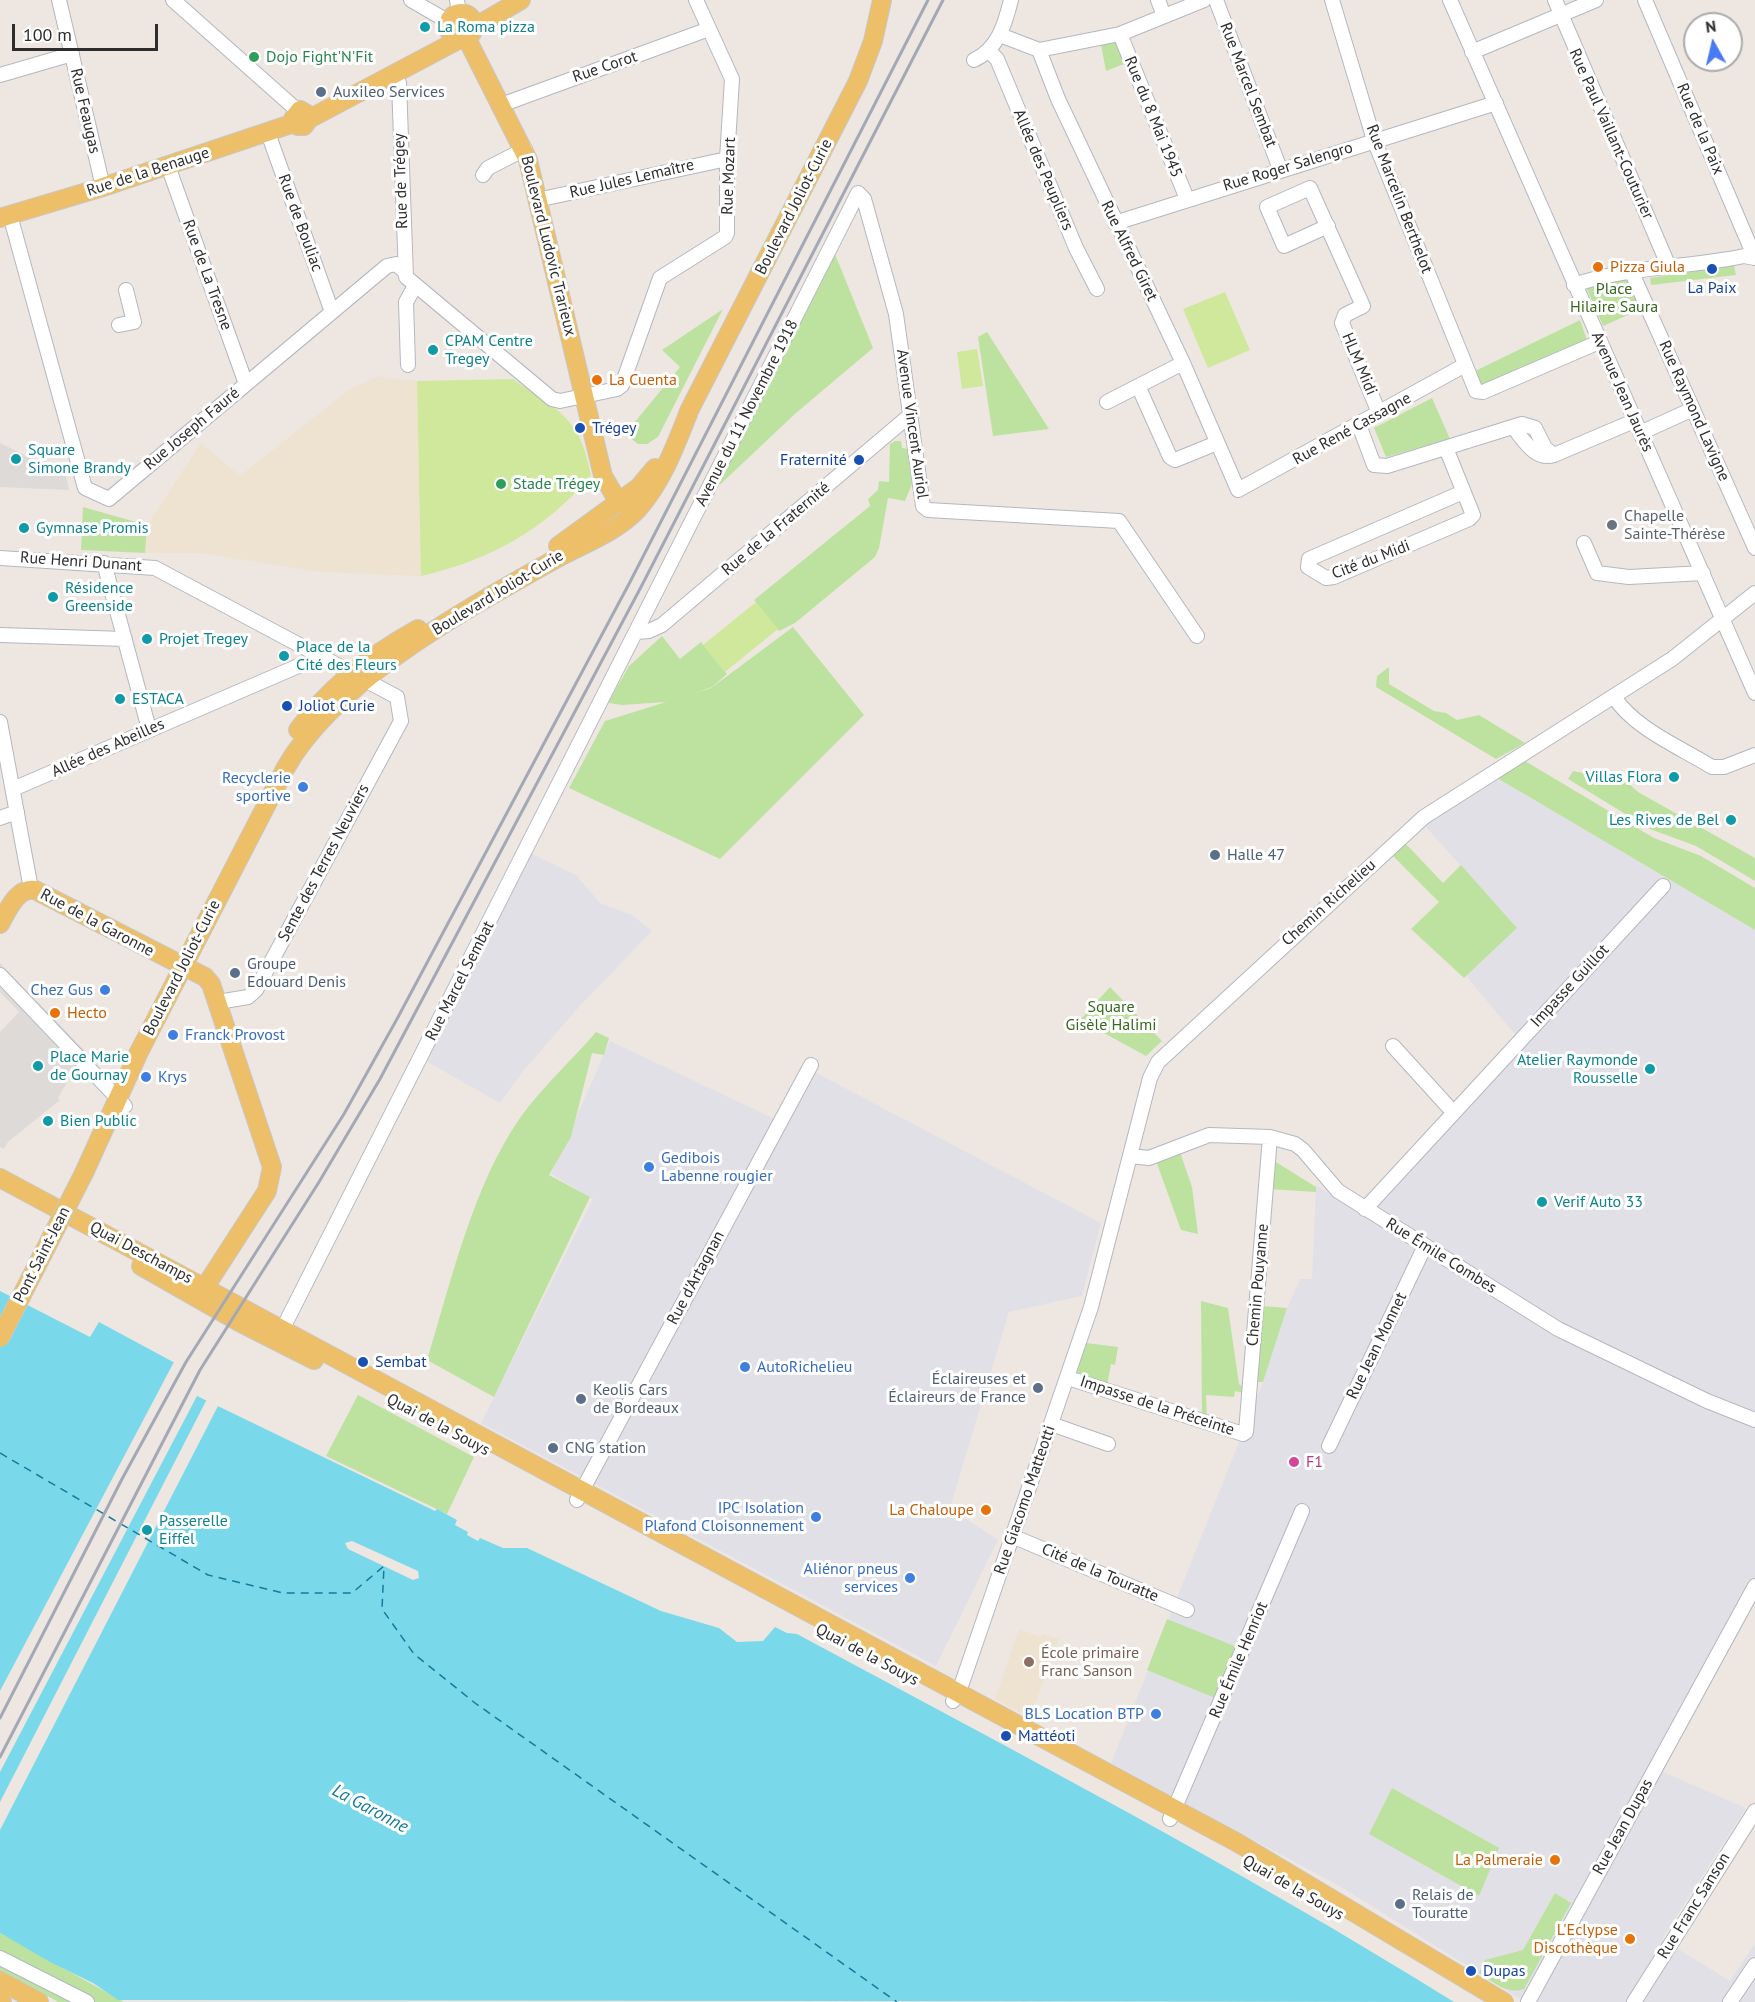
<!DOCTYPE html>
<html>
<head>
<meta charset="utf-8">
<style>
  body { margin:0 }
  #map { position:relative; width:1755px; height:2002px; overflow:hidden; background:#eee7e1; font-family:"PT Sans",sans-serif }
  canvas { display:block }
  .north { position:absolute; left:1683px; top:12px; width:60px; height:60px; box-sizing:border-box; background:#fff; border:2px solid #ababab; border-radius:50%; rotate:352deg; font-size:16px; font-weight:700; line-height:24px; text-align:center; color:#2d2d2d }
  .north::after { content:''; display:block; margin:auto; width:21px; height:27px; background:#487af3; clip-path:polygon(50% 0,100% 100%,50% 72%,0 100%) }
  .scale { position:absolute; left:12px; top:24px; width:146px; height:27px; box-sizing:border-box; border:3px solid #2d2d2d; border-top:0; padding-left:8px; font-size:18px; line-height:21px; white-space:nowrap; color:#2d2d2d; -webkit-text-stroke:4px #fff; paint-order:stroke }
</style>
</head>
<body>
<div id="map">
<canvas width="1755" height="2002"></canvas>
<div class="north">N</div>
<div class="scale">100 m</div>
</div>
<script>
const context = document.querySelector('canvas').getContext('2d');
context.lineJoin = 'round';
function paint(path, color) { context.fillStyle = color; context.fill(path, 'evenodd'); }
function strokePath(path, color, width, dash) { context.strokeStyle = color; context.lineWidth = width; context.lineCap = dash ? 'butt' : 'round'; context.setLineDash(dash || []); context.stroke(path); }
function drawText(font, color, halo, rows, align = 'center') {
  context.font = font + ' "PT Sans",sans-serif'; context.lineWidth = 6; context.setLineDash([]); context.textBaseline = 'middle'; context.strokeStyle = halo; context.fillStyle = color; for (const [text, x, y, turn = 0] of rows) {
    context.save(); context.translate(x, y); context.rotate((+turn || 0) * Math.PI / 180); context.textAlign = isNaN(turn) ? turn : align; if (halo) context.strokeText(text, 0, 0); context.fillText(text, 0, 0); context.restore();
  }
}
paint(new Path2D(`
  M1497,778L1755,930V1601L1661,1771L1746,1808L1662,1939L1730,1981L1755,1943V2002H1525L1341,1887L1111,1763L1263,1382L1287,1308L1300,1279H1312L1316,1185L1363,1217L1523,1044L1466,976L1517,928L1424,825Z
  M530,853L576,875L600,903L632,915L652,931L578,1008L524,1070L500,1103L426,1061Z
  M610,1041L777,1120L805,1067L1101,1223L1082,1296L1009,1312L950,1508L998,1540L936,1666L481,1423L593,1199L551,1174Z`), '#e2e0e7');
paint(new Path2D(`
  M377,377L417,381L421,576L320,572L200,553H145L147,525L201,443L240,476L350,389Z
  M1019,1629L1041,1637L1043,1634L1059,1639L1030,1718L995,1699Z`), '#eee2d1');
paint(new Path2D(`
  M1117,42L1124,64L1106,71L1101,45Z
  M835,254L873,348L796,413L710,494Z
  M1734,265L1736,275L1651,285L1650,278Z
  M1630,274L1646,307L1603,326L1586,287Z
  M723,309L658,437L647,444H638L625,434L680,367L662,350Z
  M1580,320L1587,340L1480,387L1473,372Z
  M987,332L1049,429L993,436L978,337Z
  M1432,398L1450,439L1386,457L1374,428Z
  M895,441H901L902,448L907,449L912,484L905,501L888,498L879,548L875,557L795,623L779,631L754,600L870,506L868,499L878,490L879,481L889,482L890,444Z
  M83,507L147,525L145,553L81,550Z
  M793,627L864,715L720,859L569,788L605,721L666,702L622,705L608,703L629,666L662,636L680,659L701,642L727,674L712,687L693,694L711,688Z
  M1389,667V684L1434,711L1446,713L1457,720L1479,715L1525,743L1496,759L1376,687L1377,676Z
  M1525,761L1654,838L1701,856L1755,888V930L1497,778Z
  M1573,771L1627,782L1638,792L1755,858V881L1696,846L1650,829L1568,779Z
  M1406,844L1443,883L1461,865L1517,928L1464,978L1411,929L1439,902L1393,856Z
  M1110,987L1162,1041L1146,1056L1080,1020Z
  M596,1032L609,1038L604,1055L592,1053L571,1137L549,1175L590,1197L494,1397L427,1360C451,1282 473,1185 520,1118C542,1087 572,1060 596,1032Z
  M1180,1152L1192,1187L1198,1234L1181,1230L1156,1161Z
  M1271,1159L1316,1187V1192L1269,1189Z
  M1201,1301L1228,1308L1239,1384L1243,1387V1393L1235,1391L1234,1397L1206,1395L1207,1418L1202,1416Z
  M1262,1306L1287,1308L1263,1382H1255Z
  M1086,1343L1118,1347L1115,1365L1111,1364L1107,1386L1076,1376Z
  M358,1395L474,1457L447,1514L326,1456Z
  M1167,1619L1237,1647L1215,1698L1147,1670Z
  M1392,1788L1499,1848L1479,1896L1369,1834Z
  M1555,1893L1571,1903L1524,1989C1507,1995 1493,1982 1479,1973L1485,1960L1523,1950Z
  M0,1933L124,2002H58L48,1996L46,1999L30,1991L32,1987L12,1977L0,1976Z`), '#bde2a0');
paint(new Path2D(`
  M1225,292L1250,350L1208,368L1183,309Z
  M977,349L983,386L962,389L957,352Z
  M513,379C558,411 580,416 591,475C547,529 488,561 421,576L417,381Z
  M756,602L778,629L725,672L703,645Z`), '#d0e89c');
paint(new Path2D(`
  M0,443L66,475L69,490L0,487Z
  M0,963L85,1051L58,1098L60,1100L8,1142L4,1149L0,1147V1032L19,1012L0,992Z`), '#dedad7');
paint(new Path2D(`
  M0,1291L90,1337L99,1322L175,1363L166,1381L435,1511L437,1509L457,1520L455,1525L468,1532L467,1535L478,1541L480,1538L503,1548H527L661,1611L719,1628L737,1642L763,1641L775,1627L787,1633L797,1634C1018,1753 1241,1869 1454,2002L118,2000L93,1983L50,1962L0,1933Z`), '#79d9eb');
paint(new Path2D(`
  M175,1360L178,1364L170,1380L198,1394L0,1772V1691Z
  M207,1399L219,1404L0,1830V1802Z
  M352,1541L418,1571L419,1578L413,1580L348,1549L345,1543Z`), '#eee7e1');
strokePath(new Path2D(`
  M0,1453L208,1575L283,1593H352L384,1566L382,1609L414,1654L475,1703L897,2002`), '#137b9c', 1.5, [8, 6]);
const minor = new Path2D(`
  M59,0L103,187
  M173,0L298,111
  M411,0L449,22
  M457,0L459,14
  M1158,0L1164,16
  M1216,0L1280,169
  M1332,0L1374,140L1476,391L1483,392L1599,342
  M1450,0L1755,693
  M1555,0L1669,267
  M1645,0L1755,258
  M1120,34L1187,199
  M1000,35L1039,50L1058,99L1183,363L1238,490L1465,365
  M1039,50L1120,34L1204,0
  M989,51L997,59L1076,248L1097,289
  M1472,52L1596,0
  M974,60C998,49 1005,24 1011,0
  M393,73L399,83L406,277L552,399L560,401L617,389L622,385L660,278L725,237L727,233V159L732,79L696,0
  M0,75L72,54
  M501,105L709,29
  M268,133L332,312
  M168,166L246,384
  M483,175L488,168L525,149
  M537,200L727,159
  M10,215L85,488L109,499L387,266L396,264L404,271
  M1115,223L1496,103
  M1328,226L1284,246L1267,207L1310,188L1363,306L1345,315L1342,323L1379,413
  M1632,273L1755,548
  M1574,285C1628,266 1688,268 1744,256L1755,258
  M119,325L134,322L126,290
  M408,365L406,302L415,286
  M1139,388L1170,457L1175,460L1217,443
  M1107,402L1183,363
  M1359,425L1374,465L1387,466L1522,424L1535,428L1545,448L1554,455L1634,421
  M1513,427C1524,440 1535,461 1554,455
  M1640,433L1693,409
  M1446,448L1473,515L1469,519L1334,577L1326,578L1308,567L1309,559L1463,492
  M1584,543L1597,573L1629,577L1703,573
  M0,558L155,568L397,697L401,721L256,990L248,997L218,1002
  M104,563L149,729
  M637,632L649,631L662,625L909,416
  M0,635L125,639
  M1614,697C1635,729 1680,747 1712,767H1724L1755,755
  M0,722L31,889
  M13,789L303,664
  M0,818L17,812
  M0,975L125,1106
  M1393,1046L1453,1112
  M1130,1156L1149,1158L1209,1135L1270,1137L1295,1144L1303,1150L1338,1191L1558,1329L1707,1401L1755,1420
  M1365,1209L1663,886
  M282,1330L858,193L864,199L896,314L923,506L928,510L1119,521L1197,636
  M1068,1378L1243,1434L1246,1432L1270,1137
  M1051,1424L1108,1444
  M1329,1446L1425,1246
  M577,1500L811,1065
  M1012,1536L1187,1610
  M953,1701L961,1686L1091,1307L1150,1078L1158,1062L1424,817L1672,659L1755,593
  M1170,1819L1302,1511
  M0,1958L87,2002
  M1528,2002L1755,1586
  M1634,2002L1755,1811
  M1730,2002L1755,1965`);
const major = new Path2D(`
  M448 26a13 13 0 1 1 26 0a13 13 0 1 1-26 0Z
  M473,28L521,0
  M466,37L528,160L603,476L619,503
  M309,119L307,114L300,110L293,119L298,126H304L309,119L460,39
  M0,218L100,188L294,123
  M558,546L639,487L655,468
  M298,730C329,687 371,655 418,629
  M0,924C8,910 17,887 35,890L205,977L211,984L272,1167L267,1191L205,1287
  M84,1173L139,1052L285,769C335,680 465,610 552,561C580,545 616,533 638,509C663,481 676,444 690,409L858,81L873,41L882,0
  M0,1178L1238,1843L1504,2002
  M141,1266L241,1323L314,1360
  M0,1981L39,2002
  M0,2001L2,2002`);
strokePath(minor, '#b4b7c0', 16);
strokePath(major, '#c8c8c8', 20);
strokePath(minor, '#fff', 14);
strokePath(major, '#ecbf68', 18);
strokePath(new Path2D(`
  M0,1718L122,1479L186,1362L344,1114L397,1019L630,582L928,0
  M0,1757L200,1370L319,1182L380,1079L641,587L943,0`), '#a3a8b6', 3);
const majorBridge = new Path2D(`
  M0,1338L84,1173`);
strokePath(majorBridge, '#c8c8c8', 20, []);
strokePath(majorBridge, '#ecbf68', 18);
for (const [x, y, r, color] of [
  [425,27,6,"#0f9aa8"],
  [254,57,6,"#2e9e5b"],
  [321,92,6,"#5c6f8a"],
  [1598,267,6,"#e8710a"],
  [1712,269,6,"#1a4fb4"],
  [433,350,6,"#0f9aa8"],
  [597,380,6,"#e8710a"],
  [580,428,6,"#1a4fb4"],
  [16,459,6,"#0f9aa8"],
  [859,460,6,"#1a4fb4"],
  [501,484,6,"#2e9e5b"],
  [1612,525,6,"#6b7280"],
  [24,528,6,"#0f9aa8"],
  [53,597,6,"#0f9aa8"],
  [147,639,6,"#0f9aa8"],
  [284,656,6,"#0f9aa8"],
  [120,699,6,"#0f9aa8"],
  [287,706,6,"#1a4fb4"],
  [1674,777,6,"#0f9aa8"],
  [303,787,6,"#3f7fe0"],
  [1731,820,6,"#0f9aa8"],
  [1215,855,6,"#5c6f8a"],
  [235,973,6,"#5c6f8a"],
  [105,990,6,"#3f7fe0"],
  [55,1013,6,"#e8710a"],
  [173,1035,6,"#3f7fe0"],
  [38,1066,6,"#0f9aa8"],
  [1650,1069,6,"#0f9aa8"],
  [146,1077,6,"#3f7fe0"],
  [48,1121,6,"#0f9aa8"],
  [649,1167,6,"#3f7fe0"],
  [1542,1202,6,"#0f9aa8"],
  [363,1362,6,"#1a4fb4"],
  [745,1367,6,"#3f7fe0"],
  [1038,1388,6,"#5c6f8a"],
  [581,1399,6,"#5c6f8a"],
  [553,1448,6,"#5c6f8a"],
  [1294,1462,6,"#d1479c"],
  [986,1510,6,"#e8710a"],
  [816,1517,6,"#3f7fe0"],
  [147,1530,6,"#0f9aa8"],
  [910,1578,6,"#3f7fe0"],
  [1029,1662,6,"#8d6e63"],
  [1156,1714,6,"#3f7fe0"],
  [1006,1736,6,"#1a4fb4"],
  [1555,1860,6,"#e8710a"],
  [1400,1904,6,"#5c6f8a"],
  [1630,1939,6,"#e8710a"],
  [1471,1971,6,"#1a4fb4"]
]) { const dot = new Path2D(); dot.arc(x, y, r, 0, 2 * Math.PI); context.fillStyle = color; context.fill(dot); strokePath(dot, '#fff', 2); }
drawText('16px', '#0d838f', '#fff', [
  ["La Roma pizza",437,27],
  ["CPAM Centre",445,341],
  ["Tregey",445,359],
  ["Square",28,450],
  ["Simone Brandy",28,468],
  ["Gymnase Promis",36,528],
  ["Résidence",65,588],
  ["Greenside",65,606],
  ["Projet Tregey",159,639],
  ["Place de la",296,647],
  ["Cité des Fleurs",296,665],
  ["ESTACA",132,699],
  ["Villas Flora",1662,777,"right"],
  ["Les Rives de Bel",1719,820,"right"],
  ["Place Marie",50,1057],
  ["de Gournay",50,1075],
  ["Atelier Raymonde",1638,1060,"right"],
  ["Rousselle",1638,1078,"right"],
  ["Bien Public",60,1121],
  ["Verif Auto 33",1554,1202],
  ["Passerelle",159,1521],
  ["Eiffel",159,1539]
], 'left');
drawText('16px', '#27864d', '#fff', [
  ["Dojo Fight'N'Fit",266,57],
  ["Stade Trégey",513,484]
], 'left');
drawText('16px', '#2d2d2d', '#fff', [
  ["Rue Corot",605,67,-19],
  ["Rue Marcel Sembat",1248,85,69],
  ["Rue Feaugas",85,111,77],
  ["Rue du 8 Mai 1945",1153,117,68],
  ["Rue de la Paix",1700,129,67],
  ["Rue Paul Vaillant-Couturier",1611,134,66],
  ["Rue Roger Salengro",1288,167,-17],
  ["Allée des Peupliers",1043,170,67],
  ["Rue de la Benauge",148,172,-18],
  ["Rue Mozart",729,176,-88],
  ["Rue Jules Lemaître",632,179,-13],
  ["Rue de Trégey",401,181,-92],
  ["Rue Marcelin Berthelot",1399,199,69],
  ["Boulevard Joliot-Curie",794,207,-63],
  ["Rue de Bouliac",300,223,70],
  ["Boulevard Ludovic Trarieux",548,246,76],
  ["Rue Alfred Giret",1129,251,64],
  ["Rue de La Tresne",207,275,70],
  ["HLM Midi",1359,364,67],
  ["Avenue Jean Jaurès",1622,392,66],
  ["Rue Raymond Lavigne",1694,411,66],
  ["Avenue du 11 Novembre 1918",747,413,-63],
  ["Avenue Vincent Auriol",912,424,82],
  ["Rue Joseph Fauré",192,429,-40],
  ["Rue René Cassagne",1352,429,-29],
  ["Rue de la Fraternité",776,529,-40],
  ["Cité du Midi",1371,560,-21],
  ["Rue Henri Dunant",81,562,4],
  ["Boulevard Joliot-Curie",498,593,-31],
  ["Allée des Abeilles",108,748,-24],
  ["Sente des Terres Neuviers",324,863,-62],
  ["Chemin Richelieu",1329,903,-42],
  ["Rue de la Garonne",97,923,28],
  ["Boulevard Joliot-Curie",182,968,-63],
  ["Rue Marcel Sembat",460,981,-63],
  ["Impasse Guillot",1570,986,-47],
  ["Quai Deschamps",141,1253,28],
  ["Pont Saint-Jean",42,1255,-63],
  ["Rue Émile Combes",1441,1256,32],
  ["Rue d'Artagnan",696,1278,-62],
  ["Chemin Pouyanne",1258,1285,-85],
  ["Rue Jean Monnet",1377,1346,-64],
  ["Impasse de la Préceinte",1157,1406,18],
  ["Quai de la Souys",438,1425,28],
  ["Rue Giacomo Matteotti",1025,1500,-71],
  ["Cité de la Touratte",1100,1573,23],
  ["Quai de la Souys",867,1655,28],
  ["Rue Émile Henriot",1239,1660,-67],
  ["Rue Jean Dupas",1623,1827,-61],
  ["Quai de la Souys",1293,1888,30],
  ["Rue Franc Sanson",1694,1906,-58]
]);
drawText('16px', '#4e5e75', '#fff', [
  ["Auxileo Services",333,92],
  ["Halle 47",1227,855],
  ["Groupe",247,964],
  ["Edouard Denis",247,982],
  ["Éclaireuses et",1026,1379,"right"],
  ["Éclaireurs de France",1026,1397,"right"],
  ["Keolis Cars",593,1390],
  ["de Bordeaux",593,1408],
  ["CNG station",565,1448],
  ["Relais de",1412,1895],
  ["Touratte",1412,1913]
], 'left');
drawText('16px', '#c56008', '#fff', [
  ["Pizza Giula",1610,267],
  ["La Cuenta",609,380],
  ["Hecto",67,1013],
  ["La Chaloupe",974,1510,"right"],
  ["La Palmeraie",1543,1860,"right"],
  ["L'Eclypse",1618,1930,"right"],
  ["Discothèque",1618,1948,"right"]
], 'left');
drawText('16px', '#164399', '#fff', [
  ["La Paix",1712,288,"center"],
  ["Trégey",592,428],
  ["Fraternité",847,460,"right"],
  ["Joliot Curie",299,706],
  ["Sembat",375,1362],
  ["Mattéoti",1018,1736],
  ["Dupas",1483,1971]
], 'left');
drawText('16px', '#36691e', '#fff', [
  ["Place",1614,289],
  ["Hilaire Saura",1614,307],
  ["Square",1111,1007],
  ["Gisèle Halimi",1111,1025]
]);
drawText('16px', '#5b616d', '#fff', [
  ["Chapelle",1624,516],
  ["Sainte-Thérèse",1624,534]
], 'left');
drawText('16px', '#366cbe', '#fff', [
  ["Recyclerie",291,778],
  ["sportive",291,796],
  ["Chez Gus",93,990],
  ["Franck Provost",185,1035,"left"],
  ["Krys",158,1077,"left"],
  ["Gedibois",661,1158,"left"],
  ["Labenne rougier",661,1176,"left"],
  ["AutoRichelieu",757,1367,"left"],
  ["IPC Isolation",804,1508],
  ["Plafond Cloisonnement",804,1526],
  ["Aliénor pneus",898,1569],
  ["services",898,1587],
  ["BLS Location BTP",1144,1714]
], 'right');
drawText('16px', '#b23c85', '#fff', [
  ["F1",1306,1462]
], 'left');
drawText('16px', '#785e54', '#fff', [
  ["École primaire",1041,1653],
  ["Franc Sanson",1041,1671]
], 'left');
drawText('italic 18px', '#137b9c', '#fff', [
  ["La Garonne",370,1809,28]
]);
</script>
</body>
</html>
